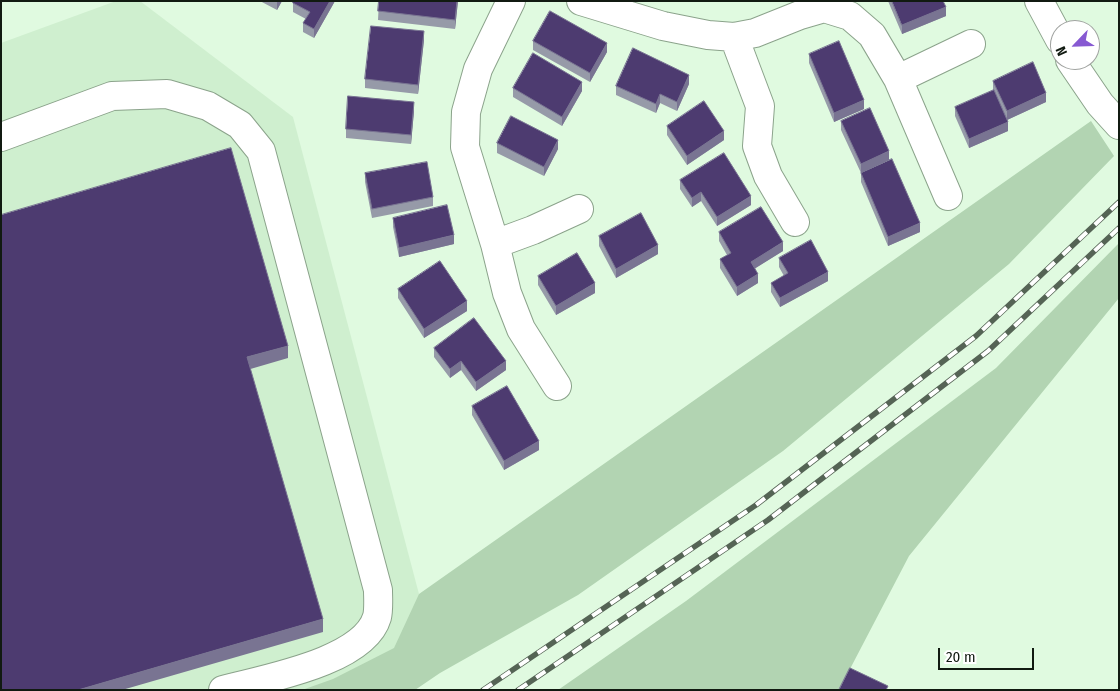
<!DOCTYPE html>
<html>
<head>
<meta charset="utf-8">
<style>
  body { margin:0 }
  #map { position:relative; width:1120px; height:691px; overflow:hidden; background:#e0fae0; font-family:"Fira Sans Condensed",sans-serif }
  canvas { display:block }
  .frame { position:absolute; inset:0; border:2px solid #111a11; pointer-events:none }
  .north { position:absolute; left:1050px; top:20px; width:50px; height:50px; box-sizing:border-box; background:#fff; border:1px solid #a0a3a0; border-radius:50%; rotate:246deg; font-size:14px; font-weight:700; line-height:20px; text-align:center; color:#111a11 }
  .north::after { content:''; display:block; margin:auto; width:18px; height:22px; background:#8759d2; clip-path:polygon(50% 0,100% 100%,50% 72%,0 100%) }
  .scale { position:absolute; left:938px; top:648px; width:96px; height:22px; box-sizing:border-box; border:2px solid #111a11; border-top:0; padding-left:6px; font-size:15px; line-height:18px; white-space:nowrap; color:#111a11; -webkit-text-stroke:4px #fff; paint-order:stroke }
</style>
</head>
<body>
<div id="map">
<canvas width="1120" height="691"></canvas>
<div class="frame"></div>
<div class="north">N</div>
<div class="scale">20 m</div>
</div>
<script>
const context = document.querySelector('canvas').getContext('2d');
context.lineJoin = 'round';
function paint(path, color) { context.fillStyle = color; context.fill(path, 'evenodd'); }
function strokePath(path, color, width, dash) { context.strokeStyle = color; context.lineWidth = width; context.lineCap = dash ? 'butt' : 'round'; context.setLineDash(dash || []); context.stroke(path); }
paint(new Path2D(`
  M116,1H140L293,117L419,594L410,690H1V43Z`), '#cfefcf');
paint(new Path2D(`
  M1091,121L1114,156L1009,264L783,451L578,595L440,673L415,690H302L333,679L394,648L419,594Z
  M1119,243V298L909,556L839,690H558L686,601L996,368Z`), '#b2d4b2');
const minor = new Path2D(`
  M511,1L478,69L466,112L465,147L495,244L507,293L521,329L557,386
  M581,1L663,26L708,35L734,37L755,33L800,15L824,8L850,16L872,35L898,79L948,196
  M1039,1L1060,40
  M734,37L760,106L757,146L768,176L795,222
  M1070,60L1100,104L1119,125
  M898,79L971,44
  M1,137L112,96L167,94L208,106L240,125L261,151L378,590C378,598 379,609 377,617C364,662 263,679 223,690
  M495,244L533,230L579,209`);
strokePath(minor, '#8ba38b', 30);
strokePath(minor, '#fff', 28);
const rail = new Path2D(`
  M483,690L756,505L976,336L1119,202
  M518,690L768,520L988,351L1119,228`);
strokePath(rail, '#556455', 5.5);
strokePath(rail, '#fff', 4, [11]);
paint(new Path2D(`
  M260,1H282L277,10Z
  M335,1L314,38L303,32V23L306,19L293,12V3Z
  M379,1H458L455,29L378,20Z
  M888,1H943L946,16L902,34Z
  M424,40L418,94L365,88V79Z
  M533,41L607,52L590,82L533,50Z
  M809,54L864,109L834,122L809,63Z
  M993,81L1046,102L1007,120L1008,131L969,148L955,116V107L993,90Z
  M689,84L677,111L660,103L656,113L616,95V86Z
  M513,88L582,91L562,126L513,97Z
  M414,111L411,144L346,138V129Z
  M841,121L889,160L861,173L841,130Z
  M667,126L724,140L687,165L667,135Z
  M497,143L558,149L544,176L497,153Z
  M365,173L433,197V206L372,218L365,182Z
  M861,173L920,232L888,246L861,182Z
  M680,180L751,205L717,226L701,201L692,207L680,189Z
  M393,218L454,244L399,257L393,227Z
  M719,232L783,251L755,268L758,283L737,296L720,268V259L727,255L719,241Z
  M599,236L658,254L616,278L599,246Z
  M779,258L828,281L780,307L771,292V283L784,276L779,267Z
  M538,276L595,293L556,315L538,285Z
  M398,289L467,311L424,338L398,298Z
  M434,348L506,370L476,391L461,370L450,378L434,357Z
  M472,406L539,450L504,470L472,415Z`), '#969aa8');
paint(new Path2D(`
  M277,1H282L277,10Z
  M330,1H335L314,38V29Z
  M457,1H458L455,29V20Z
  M946,7V16L902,34V25Z
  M424,31V40L418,94V85Z
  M607,43V52L590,82V73Z
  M689,75V84L677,111V102Z
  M582,82V91L562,126V117Z
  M1046,93V102L1007,120V111Z
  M660,94V103L656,113V104Z
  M864,100V109L834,122V113Z
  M414,102V111L411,144V135Z
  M1008,122V131L969,148V139Z
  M724,131V140L687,165V156Z
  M558,140V149L544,176V167Z
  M889,151V160L861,173V164Z
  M701,192V201L692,207V198Z
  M751,196V205L717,226V217Z
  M920,223V232L888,246V237Z
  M454,235V244L399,257V248Z
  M783,242V251L751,271V262Z
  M658,245V254L616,278V269Z
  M828,272V281L780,307V298Z
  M758,274V283L737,296V287Z
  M595,283V293L556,315V306Z
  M467,301V311L424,338V329Z
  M288,346V358L247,370V357Z
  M461,361V370L450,378V369Z
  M506,361V370L476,391V382Z
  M539,441V450L504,470V461Z
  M323,619V632L122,690H78Z`), '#797492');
const building = new Path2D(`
  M293,1H330L314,29L303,23L310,12L293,3Z
  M379,1H457L455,20L378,11Z
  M892,1H943L946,7L902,25Z
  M550,11L607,43L590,73L533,41Z
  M371,26L424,31L418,85L365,79Z
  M839,41L864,100L834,113L809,54Z
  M633,48L689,75L677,102L660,94L656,104L616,86Z
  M533,53L582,82L562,117L513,88Z
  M1033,62L1046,93L1007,111L993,81Z
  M994,90L1008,122L969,139L955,107Z
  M348,96L414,102L411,135L346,129Z
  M704,101L724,131L687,156L667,126Z
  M870,108L889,151L861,164L841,121Z
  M511,116L558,140L544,167L497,143Z
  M231,148L288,346L247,357L323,619L78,690H1V215Z
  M724,153L751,196L717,217L701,192L692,198L680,180Z
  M892,159L920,223L888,237L861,173Z
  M427,162L433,197L372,209L365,173Z
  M447,205L454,235L399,248L393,218Z
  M761,207L783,242L751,262L758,274L737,287L720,259L731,253L719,232Z
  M641,213L658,245L616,269L599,236Z
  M811,240L828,272L780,298L771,283L788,273L779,258Z
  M577,253L595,283L556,306L538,276Z
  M440,261L467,301L424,329L398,289Z
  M474,318L506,361L476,382L461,361L450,369L434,348Z
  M507,386L539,441L504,461L472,406Z
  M850,668L888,686L886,690H839Z`);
paint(building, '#4d3b70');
strokePath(building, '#797492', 1);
</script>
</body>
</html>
